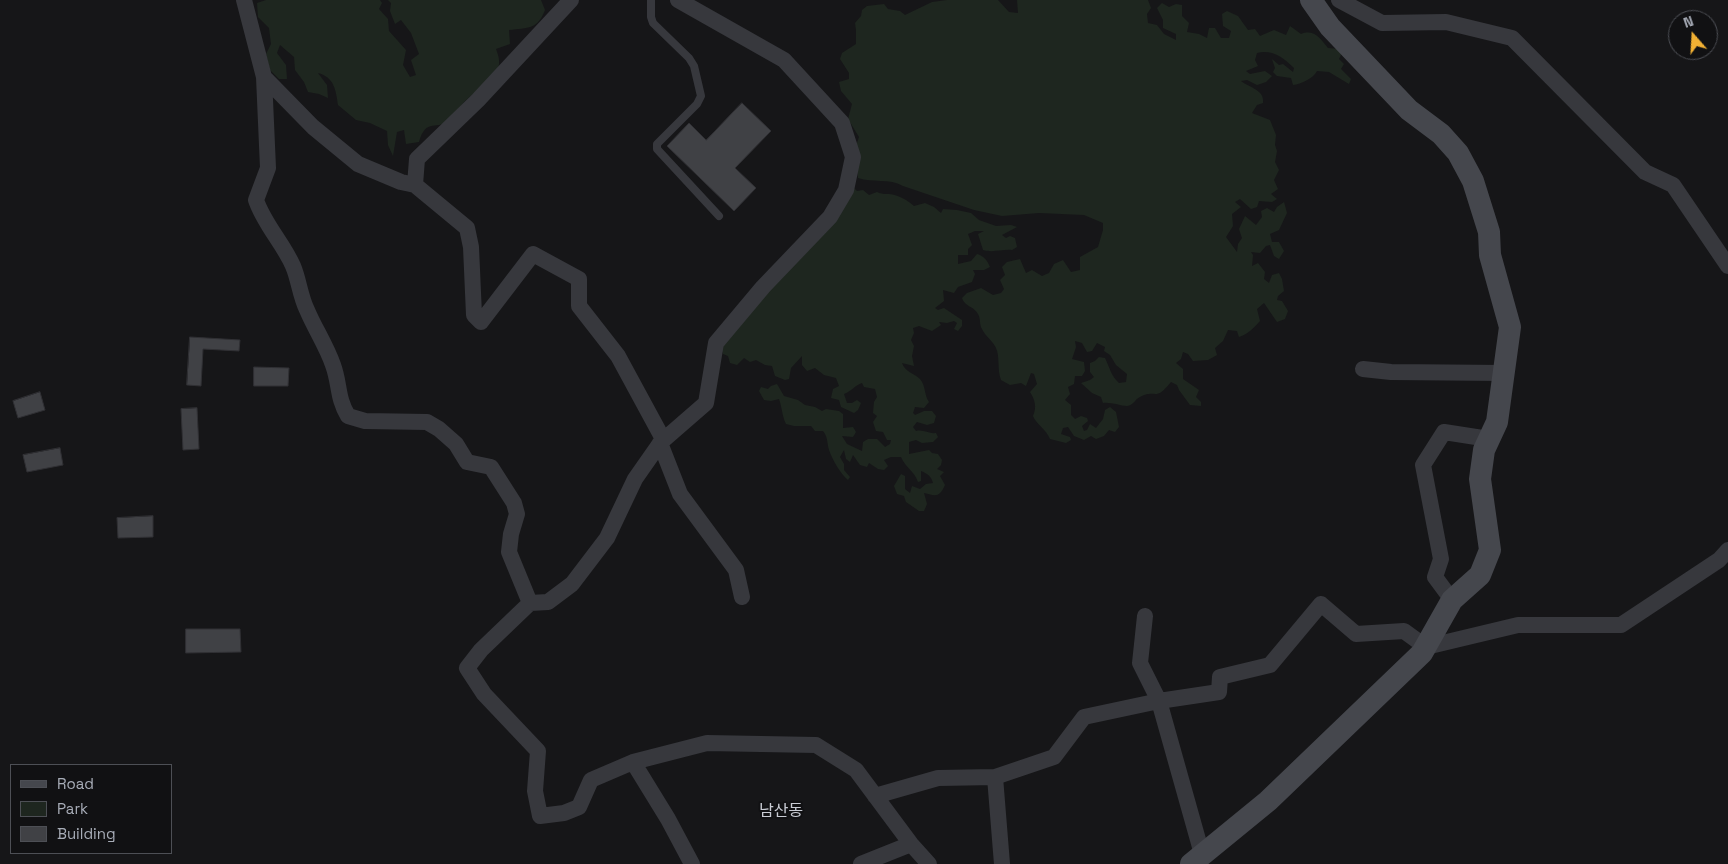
<!DOCTYPE html>
<html>
<head>
<meta charset="utf-8">
<style>
  body { margin:0 }
  #map { position:relative; width:1728px; height:864px; overflow:hidden; background:#161618; font-family:"Space Grotesk",sans-serif }
  canvas { display:block }
  .legend { position:absolute; left:10px; top:764px; width:162px; height:90px; box-sizing:border-box; background:#111113; border:1px solid #4d4f55; margin:0; padding:6px 9px; list-style:none; font-size:15px; color:#a8adb8 }
  .legend li { display:flex; align-items:center; gap:10px; height:25px }
  .legend b { width:25px; border:1px solid #4d4f55 }
  .north { position:absolute; left:1668px; top:10px; width:50px; height:50px; box-sizing:border-box; background:#111113; border:1px solid #4d4f55; border-radius:50%; rotate:341deg; font-size:14px; font-weight:700; line-height:20px; text-align:center; color:#a8adb8 }
  .north::after { content:''; display:block; margin:auto; width:18px; height:22px; background:#f2b134; clip-path:polygon(50% 0,100% 100%,50% 72%,0 100%) }
</style>
</head>
<body>
<div id="map">
<canvas width="1728" height="864"></canvas>
<ul class="legend">
<li><b style="height:6px;background:#45474d"></b>Road</li>
<li><b style="height:14px;background:#1e261f"></b>Park</li>
<li><b style="height:14px;background:#404145"></b>Building</li>
</ul>
<div class="north">N</div>
</div>
<script>
const context = document.querySelector('canvas').getContext('2d');
context.lineJoin = 'round';
function paint(path, color) { context.fillStyle = color; context.fill(path, 'evenodd'); }
function strokePath(path, color, width, dash) { context.strokeStyle = color; context.lineWidth = width; context.lineCap = dash ? 'butt' : 'round'; context.setLineDash(dash || []); context.stroke(path); }
function drawText(font, color, halo, rows, align = 'center') {
  context.font = font + ' "Space Grotesk","Noto Sans KR",sans-serif'; context.lineWidth = 4; context.setLineDash([]); context.textBaseline = 'middle'; context.strokeStyle = halo; context.fillStyle = color; for (const [text, x, y, turn = 0] of rows) {
    context.save(); context.translate(x, y); context.rotate((+turn || 0) * Math.PI / 180); context.textAlign = isNaN(turn) ? turn : align; if (halo) context.strokeText(text, 0, 0); context.fillText(text, 0, 0); context.restore();
  }
}
paint(new Path2D(`
  M266,0H380L382,3L379,9L388,19L389,31L406,50L403,65L410,77L416,75L411,60L419,54L411,33L401,20L395,24L390,11L391,3L388,0H541L545,10C538,29 528,28 509,30L510,44L496,49C497,52 499,57 499,60C501,79 477,90 465,101C460,106 457,115 451,120C437,131 426,117 419,142L406,144L404,130L397,132L393,156L388,145L387,131L370,123L356,120L338,105C336,90 334,77 318,73L327,85L328,98L319,94L308,92L304,82L295,70L294,57L280,45L277,53L286,65L287,79H279L270,70L266,54L271,44L269,28L258,17L257,3Z
  M947,0H998L1009,12L1018,13L1017,0H1148L1151,8L1147,14L1148,23L1157,25L1164,34L1176,40V34L1163,28V20L1157,8L1162,3L1169,7L1176,4L1182,5V16L1189,23L1187,32L1199,34L1207,38L1209,28H1215L1221,38H1229L1231,31L1223,26L1222,14L1227,11L1238,16L1248,30L1255,29L1260,36L1274,30L1286,35L1290,26L1301,34C1314,29 1320,38 1328,48L1339,49L1341,55L1339,59L1344,64L1341,69L1351,79L1349,84L1329,72L1317,71C1314,78 1301,84 1293,85L1291,78L1277,76L1273,72L1275,68L1272,59L1279,65L1283,64L1293,72L1294,68C1284,58 1272,49 1257,53L1255,60L1258,66L1246,71L1250,74L1265,71L1272,76L1266,82L1257,85L1247,80L1241,81C1250,88 1265,90 1263,103L1257,105L1252,113L1270,120L1276,135L1275,145L1277,151L1275,162L1279,170L1274,180L1278,189L1271,194L1277,199L1272,202L1259,201L1257,207L1251,209L1240,199L1235,202L1241,207L1232,214L1233,226L1226,237L1237,252L1238,244L1242,238L1239,229L1245,216L1256,225L1262,217L1261,211L1267,208L1274,212L1277,207L1284,202L1287,213L1279,230L1270,234L1272,242H1279L1284,251L1279,259L1274,256L1270,245L1266,246L1260,253L1251,252L1253,255L1252,266L1258,263L1265,272L1264,279L1269,283L1272,275L1279,273L1282,279L1284,291L1278,296L1277,300L1282,301L1288,311L1285,319L1277,322L1264,303L1257,309L1260,321C1254,328 1248,334 1239,337L1237,331L1228,330L1223,341L1215,348L1217,355L1208,360L1193,361L1188,354L1183,352L1181,359L1176,363L1183,369V379L1199,390L1196,397L1201,402V406L1190,405L1179,390L1177,385L1171,382C1154,403 1157,388 1140,397C1135,399 1134,405 1127,406C1121,406 1111,402 1103,403L1101,397L1092,393L1081,383L1090,380L1094,377L1090,372V363L1095,361L1099,357L1105,358C1110,368 1111,376 1119,383L1126,382L1127,374L1116,365L1110,355L1104,351L1105,347L1097,343L1092,351L1087,352L1082,343L1075,341L1076,347L1072,359L1084,362L1085,371L1082,376H1075L1074,384L1068,387L1070,394L1065,400L1071,405V415L1075,419L1081,416L1087,418L1088,421L1082,426L1084,431L1087,430L1090,424L1096,428L1103,419L1105,410L1110,407L1116,412L1119,427L1115,432L1109,430L1104,436L1096,439L1091,436L1084,440L1074,436L1068,427L1063,428L1061,434L1070,437L1071,440L1066,443L1050,439C1046,429 1036,424 1033,416C1037,407 1035,400 1030,392L1037,384L1034,374L1031,373L1026,386L1021,383L1010,385L1001,380C997,370 1000,356 996,348C993,341 985,336 982,329C979,324 981,319 978,314C974,306 965,307 962,298L967,293L981,288L993,295L1001,293L1004,289L1000,280L1005,275L1002,267L1007,262L1020,259L1026,273L1032,270L1042,276L1049,273L1054,264L1063,260L1071,272L1080,270V257L1098,247L1103,230V223L1084,215L1039,213L1002,216L974,210L903,186C889,178 873,183 858,178L855,149L859,137L848,119L852,104L841,91L839,82L849,79V73L840,59L842,53L856,44V30L855,23L861,16L862,10L867,6L884,4L888,9L900,11L905,15L932,2Z
  M854,188L857,191L863,190L869,195L877,192C882,194 884,194 889,194C899,195 907,200 914,206L925,203L934,207L941,213L943,209L957,210L971,213L979,220L996,226L1011,225L1017,227L1002,235L1006,238L1010,236L1015,238L1017,247L1012,250C1002,249 993,253 983,250L978,234L984,231H975L968,234L972,245L968,249V255H958V264L971,261L977,254C984,256 987,260 990,267L984,270H973L975,274L972,282L958,287L954,293L943,290L944,301L935,308L938,310L944,308L962,320V326L958,331L954,329L957,323L954,321L947,323L939,322L941,325L932,331L919,326L913,328L914,333L911,340L914,346L912,356L914,366L902,363C905,372 914,373 920,379C926,386 924,395 929,402L924,408L915,407L913,413L915,415L924,411H932L936,416L934,423L927,425L917,422L913,427L916,431C923,429 929,434 936,433L938,437L933,442L922,443L916,440L909,442V454L929,450L932,453L938,454L942,460L941,465L937,469L944,472L940,476L945,485C939,498 936,496 924,493L927,504L924,511H919L906,502L904,496L897,494L894,486L901,474L905,476V489L910,493L912,486L920,489L926,484L933,483C931,476 928,474 921,471V481L918,482C915,472 905,467 901,457H891L884,460L888,466L884,470L878,469L869,463L867,467L860,465L853,455L850,462L846,459L844,450L840,457L844,464V470L850,477L848,480C840,473 833,461 829,450C827,443 828,437 823,431H815L811,426H794L786,424C782,416 782,407 779,399L771,401L764,400L759,391L761,387L768,389L771,386L777,384L784,396L798,400L805,405L815,407L822,411L826,409L839,411L843,414V428L853,427L856,432L853,437L842,436L847,444L862,451L863,442L868,439H877L885,447L890,444L891,440H887L883,432L876,431L873,422L877,416L873,413L874,402L877,397L875,389L864,387L862,383C855,385 852,391 844,394L847,403H852L857,400L861,403L858,410L854,413L841,407L839,400L831,398L833,389L839,386L836,378L824,375L815,368L807,371L802,365V356L791,368L789,379L785,380L775,376L772,366L765,365L756,360L750,362L744,358L737,365L730,363L728,356L723,354L721,347Z`), '#1e261f');
const building = new Path2D(`
  M742,103L771,131L735,168L756,188L734,211L667,146L689,123L706,140Z
  M190,337L240,340L239,351L203,349L201,386L187,385Z
  M254,367L289,368L288,386H254Z
  M40,392L45,410L18,418L13,401Z
  M197,408L199,449L183,450L181,409Z
  M60,448L63,465L27,472L23,455Z
  M153,516V537L118,538L117,518Z
  M186,629H240L241,652L186,653Z`);
paint(building, '#404145');
strokePath(building, '#303034', 1);
strokePath(new Path2D(`
  M651,0V17L653,23L689,58L694,66L701,96L697,104L657,144V149L719,216`), '#37383d', 8);
strokePath(new Path2D(`
  M244,0L264,77L313,127L358,164L401,182L415,185L467,228L471,247L474,315L481,322L533,254L579,279V306L618,356L663,439L635,479L607,538L572,584L548,602L530,603L481,650L467,668L484,694L538,751L535,791L540,816L564,813L579,807L591,780L633,762L707,743L816,745L856,770L911,844L929,864
  M678,0L784,60L842,123L853,157L846,190L830,217L763,287L716,343L706,403L660,443L680,494L736,570L742,597
  M1339,0L1382,23L1446,22L1512,38L1645,172L1673,185L1728,266
  M264,77L268,168L256,200C264,224 283,243 293,266C299,280 300,296 307,310C315,329 326,345 333,365C340,384 337,398 348,416L365,421L427,422L439,429L456,444L467,462L491,467L514,503L517,514L511,534L509,552L530,603
  M415,185L417,159L478,100L571,0
  M1363,369L1391,372L1504,373
  M1452,600L1435,577L1441,559L1423,465L1444,432L1489,439
  M1145,616L1140,663L1159,701L1202,854
  M633,762L668,819L692,864
  M995,777L1002,864
  M875,796L938,778L995,777L1054,757L1084,717L1159,701L1219,692L1220,677L1270,665L1321,604L1356,634L1404,631L1426,647L1518,625H1621L1719,560L1728,550
  M861,864L911,844`), '#37383d', 16);
strokePath(new Path2D(`
  M1191,864L1268,801L1422,653L1452,600L1480,575L1490,550L1480,479L1484,450L1497,422L1510,327L1490,255L1489,232L1473,181L1458,153L1441,134L1409,110L1330,27L1311,0`), '#45474d', 22);
drawText('16px', '#c9ccd4', '#111113', [
  ["남산동",781,812]
]);
</script>
</body>
</html>
